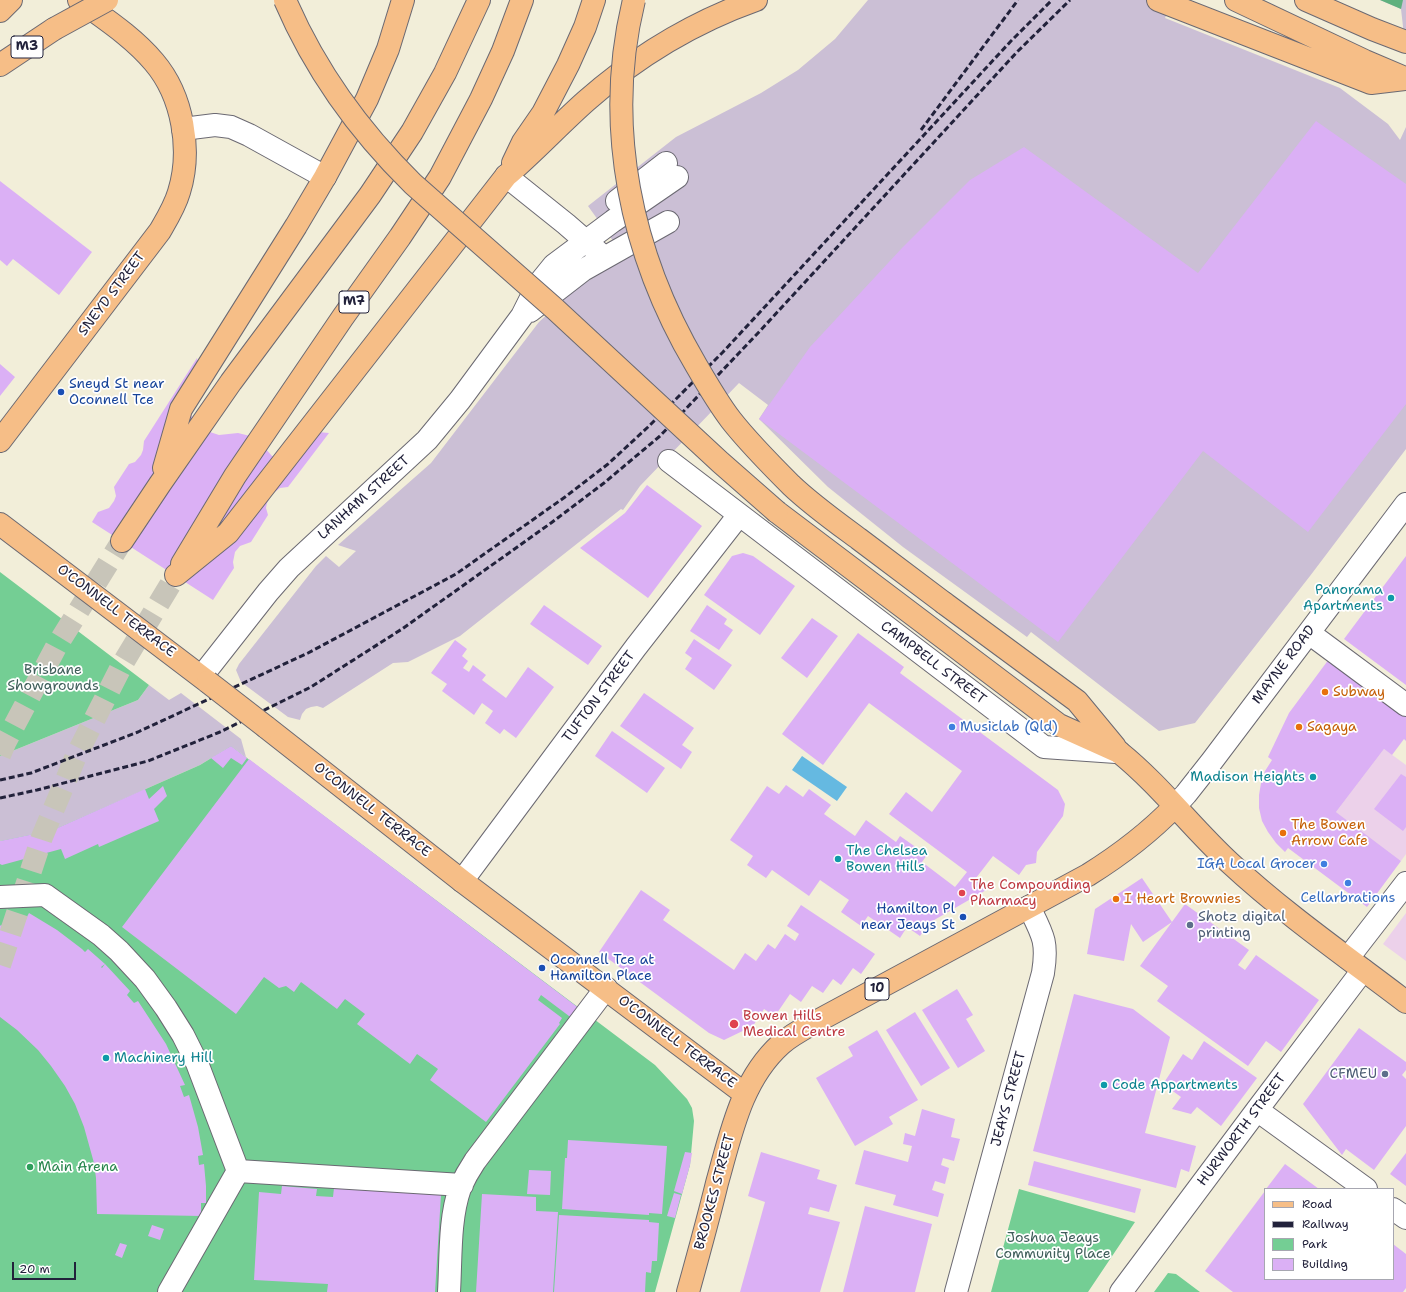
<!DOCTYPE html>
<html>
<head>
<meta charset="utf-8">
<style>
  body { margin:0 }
  #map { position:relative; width:1406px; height:1292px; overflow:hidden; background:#f2eed9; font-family:"Shantell Sans",sans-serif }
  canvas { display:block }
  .legend { position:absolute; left:1264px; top:1188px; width:130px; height:92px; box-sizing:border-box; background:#fff; border:1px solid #a7a7b1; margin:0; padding:5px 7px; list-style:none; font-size:12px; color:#22223b }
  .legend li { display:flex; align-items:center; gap:8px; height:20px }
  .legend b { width:20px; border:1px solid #a7a7b1 }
  .scale { position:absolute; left:12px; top:1262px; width:64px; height:18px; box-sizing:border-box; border:2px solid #22223b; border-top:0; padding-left:5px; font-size:12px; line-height:14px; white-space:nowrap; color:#22223b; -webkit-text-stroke:3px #fff; paint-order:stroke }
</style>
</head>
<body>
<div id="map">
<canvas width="1406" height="1292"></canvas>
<ul class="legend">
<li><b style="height:5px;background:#f6be87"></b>Road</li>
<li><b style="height:5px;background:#22223b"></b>Railway</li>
<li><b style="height:11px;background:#74ce94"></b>Park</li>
<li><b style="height:11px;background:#dbb0f5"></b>Building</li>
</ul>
<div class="scale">20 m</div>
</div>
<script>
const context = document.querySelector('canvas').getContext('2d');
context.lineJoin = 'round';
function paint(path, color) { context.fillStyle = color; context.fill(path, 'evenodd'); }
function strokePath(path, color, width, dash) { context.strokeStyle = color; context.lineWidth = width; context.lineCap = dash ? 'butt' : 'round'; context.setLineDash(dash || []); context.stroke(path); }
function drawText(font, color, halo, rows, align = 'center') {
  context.font = font + ' "Shantell Sans",sans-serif'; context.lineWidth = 3.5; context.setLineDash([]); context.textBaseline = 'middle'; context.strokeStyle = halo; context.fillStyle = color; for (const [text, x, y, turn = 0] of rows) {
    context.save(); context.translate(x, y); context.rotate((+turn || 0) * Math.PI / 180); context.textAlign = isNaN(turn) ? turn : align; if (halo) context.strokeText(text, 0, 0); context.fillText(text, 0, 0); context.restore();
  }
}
paint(new Path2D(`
  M1384,749L1406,765V854L1401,861L1336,812Z
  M1406,913V961L1383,944Z`), '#ecd1ea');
paint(new Path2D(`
  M868,0H1173L1165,18L1340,88L1388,124L1400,140L1406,127V449L1310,576L1195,723L1159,731L1031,632L1027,637L903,547L828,487L759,419L768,405L739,383L640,486L623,510L621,509L460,636L408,662L393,663L323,708L317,706L311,707L306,709L302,714L300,720L288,717L241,682L236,670L239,664L316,566L326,556L339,567L356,551L338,545L431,463L539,322L570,293L603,271L626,259L588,206L676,137L761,93L798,70L835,39Z
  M1380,0H1406V53L1401,9Z
  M149,685L169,700L181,693L241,739L246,757L231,746L200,765L53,830L0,841V756L138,700Z`), '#cbbfd5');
paint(new Path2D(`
  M0,572L149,685L138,700L0,756Z
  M231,746L655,1065L687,1099L692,1108L694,1121L690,1165L655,1292H0V841L53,830L200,765Z
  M1019,1189L1135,1222L1088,1292H991Z
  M1168,1273L1176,1274L1200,1292H1154Z`), '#74ce94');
paint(new Path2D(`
  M1380,0H1403L1401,9Z`), '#5fb17e');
paint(new Path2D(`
  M802,756L847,787L837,801L792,770Z`), '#65b9e1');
paint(new Path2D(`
  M1316,121L1406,184V404L1308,532L1203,451L1058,642L759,419L810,347L902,248L970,180L1024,147L1198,273Z
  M0,181L92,252L59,295L13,259L7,266L0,260Z
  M197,358L198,363L191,415L194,421L207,431L219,435L238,433L250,436L264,447L272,456L278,457L318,432L329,433L288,487L280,488L272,494L267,503L266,508L268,515L251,542L240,546L235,552L233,562L234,568L213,600L92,522L98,512L109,508L114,501L116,496L114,487L129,464L135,462L141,455L143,450L144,441Z
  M0,364L15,377L0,396Z
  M647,485L702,526L648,598L580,548L625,513Z
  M743,553L753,556L795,586L760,635L704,595L732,556Z
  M1406,556V685L1344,639Z
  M544,605L602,646L588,665L530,624Z
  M707,605L727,619L724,624L733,630L719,650L690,631Z
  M812,618L838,636L807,678L781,658Z
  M858,633L904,667L900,673L1058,790L1065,804L1063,816L1037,852L1036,863L1026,865L1019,875L993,856L976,878L988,889L929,923L920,936L907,927L900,938L868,916L861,926L841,912L849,900L820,880L809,896L772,870L766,878L747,865L753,856L730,840L767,786L779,794L786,785L803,797L809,789L831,805L824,814L855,836L866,820L896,842L900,836L927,855L922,862L955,887L967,872L889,814L906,792L932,812L962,771L869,703L823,765L782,734Z
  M694,639L732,665L714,690L685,669L692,658L685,653Z
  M455,640L467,649L462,656L468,661L463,668L469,672L473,665L486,675L482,680L506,698L528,667L554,687L516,738L504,729L500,734L485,723L493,711L482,703L474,715L442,691L447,684L431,673Z
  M1329,659L1406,716V741L1404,739L1392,755L1384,749L1336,812L1401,861L1367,907L1288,848L1285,852L1276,843L1268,832L1262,821L1259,808V795L1261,783L1265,771L1272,760L1268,757L1289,713Z
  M644,693L694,728L682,745L692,752L681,769L620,726Z
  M612,731L665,768L647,793L595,756Z
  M231,746L247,758L242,765L231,758L223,768L211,758Z
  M249,759L580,1009L573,1019L541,995L538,1000L562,1018L559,1023L560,1024L486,1122L430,1080L438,1069L417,1054L410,1064L357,1024L365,1014L345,999L337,1009L301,982L294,992L286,986L279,988L264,977L236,1014L122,927Z
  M1401,774L1406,777V827L1403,831L1374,809Z
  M163,786L167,796L154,809L159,821L99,847L98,844L65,859L61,849L2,865L0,864V841L53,830L145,789L149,799Z
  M1142,878L1172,922L1143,942L1131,924L1124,961L1087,954L1095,909Z
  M641,890L670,910L663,920L734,970L745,953L756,961L768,944L775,949L785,934L795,941L799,934L787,926L801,905L875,954L861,974L853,968L841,985L833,979L823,993L812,986L801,1002L790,994L775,1016L764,1009L753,1026L724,1040L709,1033L599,952Z
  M1185,904L1249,950L1238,965L1245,970L1256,955L1319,1000L1281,1052L1266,1041L1248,1066L1157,1001L1168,986L1140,966Z
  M29,913L57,930L82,949L85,952L88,949L105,964L101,967L102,968L105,964L130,991L127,995L134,1003L138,1001L166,1044L185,1085L180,1086L184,1097L189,1095L198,1127L203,1155L198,1156L199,1165L204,1164L206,1186V1203H201V1216L97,1214L96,1178L94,1163L84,1127L75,1104L65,1086L51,1066L38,1050L17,1030L0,1017V925L1,926L8,914L24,918L17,929L20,930Z
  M957,989L973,1015L966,1019L985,1051L958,1068L922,1010Z
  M1074,994L1133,1009L1170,1037L1145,1133L1196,1146L1189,1172L1181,1169L1176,1188L1033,1151Z
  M915,1012L950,1068L921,1086L886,1030Z
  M1359,1028L1406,1062V1070L1402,1075L1406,1079V1126L1374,1170L1346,1149L1342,1155L1303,1104Z
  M877,1030L918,1100L889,1117L893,1124L855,1146L816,1078L853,1056L848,1047Z
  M1204,1041L1257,1078L1221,1126L1197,1107L1191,1114L1172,1109L1181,1097L1163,1084L1183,1054L1192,1060Z
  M922,1109L955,1119L951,1137L960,1139L954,1161L943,1158L941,1165L949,1168L945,1184L935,1181L932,1190L944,1194L938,1217L893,1205L896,1195L855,1184L864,1150L908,1162L912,1146L903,1144L905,1133L915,1136Z
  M568,1140L667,1146L662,1214L649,1213V1215L562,1209L565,1158H567Z
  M685,1152L692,1153L690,1165L682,1194L674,1191Z
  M761,1152L820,1170L817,1179L837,1185L829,1212L810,1207L808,1214L840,1222L820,1292H740L765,1202L748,1196Z
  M1406,1153V1186L1390,1174Z
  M1034,1161L1141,1189L1135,1213L1028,1185Z
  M1285,1164L1319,1189H1266Z
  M529,1170L551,1171L550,1195L527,1194Z
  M282,1186L317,1189L316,1196L333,1197L334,1188L441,1195L435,1292H327L328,1284L254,1280L259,1192L281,1194Z
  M1265,1191V1279H1393V1244L1406,1254V1288L1403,1292H1233L1205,1271Z
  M674,1193L681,1195L675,1218L667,1216Z
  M482,1194L536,1197V1211L558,1212L553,1292H476Z
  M865,1206L932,1224L915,1292H843Z
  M559,1215L649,1220V1222L659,1223L657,1261H652L651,1273L646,1272L645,1292H554Z
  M152,1225L164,1229L160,1240L148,1236Z
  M120,1243L127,1245L122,1258L115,1255Z`), '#dbb0f5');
strokePath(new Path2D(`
  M0,755L6,741L56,647L122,541
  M0,965L42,837L76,756L123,663L176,575`), '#c8c5b9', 22, [22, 11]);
const minor = new Path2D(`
  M183,129L215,125L231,127L249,135L325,177
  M506,176L566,224L597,251
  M617,201L666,163
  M530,311L583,270L668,222
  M669,461L1044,747L1116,752
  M1309,633L1406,705
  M202,676L268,592L289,568L427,440L460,400L522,316L537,286L554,265L613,221L677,177
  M1175,806L1186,794L1212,761L1406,504
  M462,881L636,647L739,515
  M0,897L45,895L101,935L119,951L145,979L166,1008L183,1035L197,1063L238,1171
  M1348,958L1406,883
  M1257,1110L1366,1189
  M238,1171L462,1185
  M1393,1209L1406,1218
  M169,1292L238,1171
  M449,1292C451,1259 449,1219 460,1188C464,1179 469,1170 475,1161L606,988
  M956,1292L1043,973C1048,942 1043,935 1029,907
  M1121,1292L1257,1110L1363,970`);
const major = new Path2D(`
  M0,441L160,231C167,219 175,206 179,192C192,150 183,96 154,62C133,37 105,19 79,0
  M0,524L208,682
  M266,727L462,881L745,1094
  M1119,752C1160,785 1192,828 1230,863C1285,914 1347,957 1406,1002
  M688,1292C698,1256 708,1220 717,1183C731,1134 741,1080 781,1044C790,1036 801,1030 812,1024L1088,875C1120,855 1149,833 1175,806`);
const highway = new Path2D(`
  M1158,0L1371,83L1406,79
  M1236,0L1365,61L1405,78
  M1306,0L1372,29L1406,42
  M0,11L11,0
  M0,65L54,29
  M513,163L523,142L543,113L568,65L585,27L594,0
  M164,468L181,409L296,226L325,177L367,99L388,49L403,0
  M777,512L1059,725L1119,752
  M122,541L160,484L231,382L370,195L412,132L445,73L479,0
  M182,564L235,476L343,317L400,237L440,177L481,99L503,51L522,0
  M176,575L228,533L506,176C534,152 559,125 586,101C636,57 694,22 756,0
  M944,603L1077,701L1115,747`);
strokePath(minor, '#6b6972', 24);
strokePath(major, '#6b6972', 24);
strokePath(highway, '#6b6972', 24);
strokePath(minor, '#fff', 22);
strokePath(major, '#f6be87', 22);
strokePath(highway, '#f6be87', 22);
strokePath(new Path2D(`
  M921,130L1018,0
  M0,780L31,773L138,732L308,653L456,574L565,497L608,464L648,427L723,352L1011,41L1052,0
  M0,798L37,790L148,761L220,732L311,687L402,629L551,523L604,483L660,436L759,332L1017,52L1070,0`), '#22223b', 3, [6, 3]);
const majorBridge = new Path2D(`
  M208,682L266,727`);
const highwayBridge = new Path2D(`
  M285,0C315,70 359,131 413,184L555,309L720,462L777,512
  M634,0C603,126 631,255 696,365C707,384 718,403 731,420C749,443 770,464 791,485C812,505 836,522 859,539C888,561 916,582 944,603
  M54,29L107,0`);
strokePath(majorBridge, '#6b6972', 24, []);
strokePath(highwayBridge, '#6b6972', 24, []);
strokePath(majorBridge, '#f6be87', 22);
strokePath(highwayBridge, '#f6be87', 22);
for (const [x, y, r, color] of [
  [61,392,4,"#1a4fb4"],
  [1391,598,4,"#0f9aa8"],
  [1325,692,4,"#e8710a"],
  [952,727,4,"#3f7fe0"],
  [1299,727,4,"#e8710a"],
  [1313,777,4,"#0f9aa8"],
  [1283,833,4,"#e8710a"],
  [838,859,4,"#0f9aa8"],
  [1324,864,4,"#3f7fe0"],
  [1348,883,4,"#3f7fe0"],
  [962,893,4,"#e0444e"],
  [1116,899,4,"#e8710a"],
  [963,917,4,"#1a4fb4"],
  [1190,925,4,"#5c6f8a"],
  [542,968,4,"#1a4fb4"],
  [734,1024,5,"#e0444e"],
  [106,1058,4,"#0f9aa8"],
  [1385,1074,4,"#5c6f8a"],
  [1104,1085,4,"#0f9aa8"],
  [30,1167,4,"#2e9e5b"]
]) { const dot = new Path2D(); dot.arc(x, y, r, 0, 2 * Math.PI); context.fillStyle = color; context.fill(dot); strokePath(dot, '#fff', 1.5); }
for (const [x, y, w] of [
  [27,47,32],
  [354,302,30],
  [877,989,24]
]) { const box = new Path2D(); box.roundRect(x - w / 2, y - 11, w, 22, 3); context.fillStyle = '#fff'; context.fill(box); strokePath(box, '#22223b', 1); }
drawText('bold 13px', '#22223b', null, [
  ["M3",27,47],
  ["M7",354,302],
  ["10",877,989]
]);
drawText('14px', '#22223b', '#fff', [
  ["SNEYD STREET",112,294,-53],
  ["LANHAM STREET",364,498,-42],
  ["O'CONNELL TERRACE",116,611,37],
  ["CAMPBELL STREET",933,663,37],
  ["MAYNE ROAD",1284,665,-53],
  ["TUFTON STREET",599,697,-53],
  ["O'CONNELL TERRACE",372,810,38],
  ["O'CONNELL TERRACE",677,1042,37],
  ["JEAYS STREET",1009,1099,-75],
  ["HURWORTH STREET",1242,1130,-53],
  ["BROOKES STREET",715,1192,-75]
]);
drawText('14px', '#164399', '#fff', [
  ["Sneyd St near",69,384],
  ["Oconnell Tce",69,400],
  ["Hamilton Pl",955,909,"right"],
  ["near Jeays St",955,925,"right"],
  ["Oconnell Tce at",550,960],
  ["Hamilton Place",550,976]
], 'left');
drawText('14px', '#0d838f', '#fff', [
  ["Panorama",1383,590,"right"],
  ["Apartments",1383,606,"right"],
  ["Madison Heights",1305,777,"right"],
  ["The Chelsea",846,851],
  ["Bowen Hills",846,867],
  ["Machinery Hill",114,1058],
  ["Code Appartments",1112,1085]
], 'left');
drawText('14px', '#3f5e5a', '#fff', [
  ["Brisbane",53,670],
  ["Showgrounds",53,686],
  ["Joshua Jeays",1053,1238],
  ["Community Place",1053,1254]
]);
drawText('14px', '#c56008', '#fff', [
  ["Subway",1333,692],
  ["Sagaya",1307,727],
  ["The Bowen",1291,825],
  ["Arrow Cafe",1291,841],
  ["I Heart Brownies",1124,899]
], 'left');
drawText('14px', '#366cbe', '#fff', [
  ["Musiclab (Qld)",960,727],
  ["IGA Local Grocer",1316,864,"right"],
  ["Cellarbrations",1348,898,"center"]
], 'left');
drawText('14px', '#be3a42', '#fff', [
  ["The Compounding",970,885],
  ["Pharmacy",970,901],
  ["Bowen Hills",743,1016],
  ["Medical Centre",743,1032]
], 'left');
drawText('14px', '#4e5e75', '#fff', [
  ["Shotz digital",1198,917],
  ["printing",1198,933],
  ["CFMEU",1377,1074,"right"]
], 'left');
drawText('14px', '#27864d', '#fff', [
  ["Main Arena",38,1167]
], 'left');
</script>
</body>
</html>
